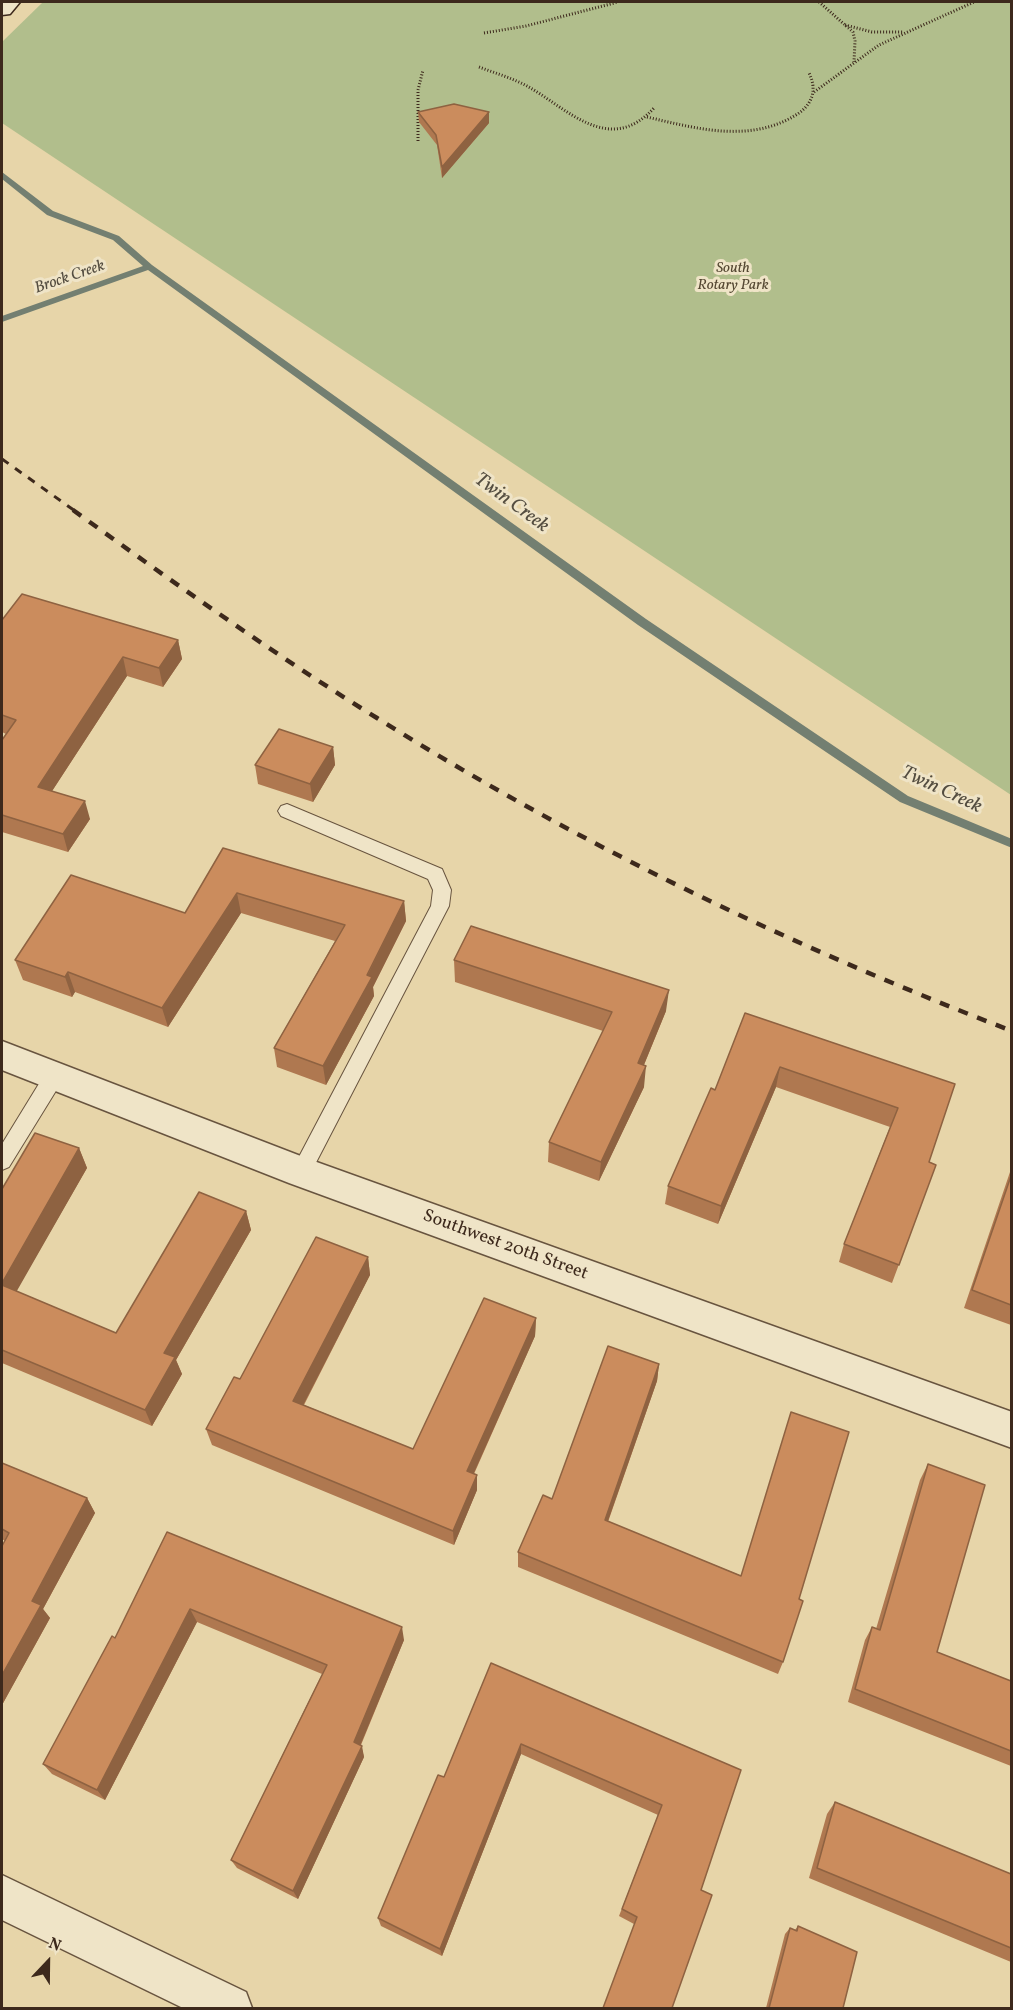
<!DOCTYPE html>
<html>
<head>
<meta charset="utf-8">
<style>
  body { margin:0 }
  #map { position:relative; width:1013px; height:2010px; overflow:hidden; background:#e7d5a9; font-family:Vollkorn,serif }
  canvas { display:block }
  .frame { position:absolute; inset:0; border:3px solid #3d291c; pointer-events:none }
  .north { position:absolute; left:18px; top:1932px; width:60px; height:60px; -webkit-text-stroke:4px #efe4c7; paint-order:stroke; rotate:22deg; font-size:16px; font-weight:700; line-height:24px; text-align:center; color:#3d291c }
  .north::after { content:''; display:block; margin:auto; width:21px; height:27px; background:#3d291c; clip-path:polygon(50% 0,100% 100%,50% 72%,0 100%) }
</style>
</head>
<body>
<div id="map">
<canvas width="1013" height="2010"></canvas>
<div class="frame"></div>
<div class="north">N</div>
</div>
<script>
const context = document.querySelector('canvas').getContext('2d');
context.lineJoin = 'round';
function paint(path, color) { context.fillStyle = color; context.fill(path, 'evenodd'); }
function strokePath(path, color, width, dash) { context.strokeStyle = color; context.lineWidth = width; context.lineCap = dash ? 'butt' : 'round'; context.setLineDash(dash || []); context.stroke(path); }
function drawText(font, color, halo, rows, align = 'center') {
  context.font = font + ' Vollkorn,serif'; context.lineWidth = 6; context.setLineDash([]); context.textBaseline = 'middle'; context.strokeStyle = halo; context.fillStyle = color; for (const [text, x, y, turn = 0] of rows) {
    context.save(); context.translate(x, y); context.rotate((+turn || 0) * Math.PI / 180); context.textAlign = isNaN(turn) ? turn : align; if (halo) context.strokeText(text, 0, 0); context.fillText(text, 0, 0); context.restore();
  }
}
paint(new Path2D(`
  M43,2H1011V795L2,123V42Z`), '#b1be8c');
paint(new Path2D(`
  M2,172L53,211L119,236L152,265L646,619L908,796L1012,839V848L900,802L638,625L148,270L2,322V316L143,266L113,240L47,215L2,179Z`), '#737f71');
const lane = new Path2D(`
  M287,804L442,869L451,890L449,906L308,1178L301,1181L294,1178L291,1172L431,906L433,890L428,879L281,816L278,811L281,806Z
  M55,1067L62,1069L65,1075L62,1081L9,1167L2,1170V1144L48,1069Z`);
const street = new Path2D(`
  M2,1041L311,1160L1012,1412V1448L289,1183L2,1070Z
  M2,1875L246,1992L252,2008H183L2,1920Z`);
const secondary = new Path2D(`
  M2,2H20L10,14L2,15Z`);
strokePath(lane, '#68543f', 2);
strokePath(street, '#68543f', 3);
strokePath(secondary, '#3d291c', 3);
strokePath(new Path2D(`
  M819,2L853,32L855,41L854,62
  M845,25L872,32H903
  M484,33L526,26L618,2
  M479,67C495,73 512,78 527,86C567,108 609,157 654,108
  M814,92L879,45L974,2
  M647,117C698,129 752,144 799,113C813,103 817,89 809,73
  M418,141V90L423,70`), '#3d291c', 3, [1, 2]);
paint(lane, '#efe4c7');
paint(street, '#efe4c7');
paint(secondary, '#efe4c7');
strokePath(new Path2D(`
  M2,459L75,511`), '#3d291c', 3, [8, 8]);
strokePath(new Path2D(`
  M73,510C173,582 272,653 377,718C578,844 791,946 1012,1031`), '#3d291c', 4.5, [10, 10]);
paint(new Path2D(`
  M418,112H489V123L442,178L437,145L419,122Z
  M2,620L178,640L182,659L163,687L127,676L52,791L90,819L68,852L2,832V833V740L6,734L2,732Z
  M333,747L335,765L313,802L258,784L255,765Z
  M223,848L404,901L406,921L373,987L374,996L326,1085L277,1067L274,1048L335,941L241,913L168,1027L75,992L72,997L23,980L15,960L185,913Z
  M454,960L666,1011L644,1065V1087L599,1181L548,1162L549,1142L603,1031L455,982Z
  M745,1013L955,1084L929,1162L936,1165L892,1283L839,1262L844,1244L890,1127L776,1087L718,1224L665,1204L668,1186L715,1090Z
  M79,1148L87,1168L16,1291L116,1333L246,1211L251,1230L176,1360L182,1374L152,1426L2,1363V1189Z
  M1011,1169V1325L964,1308Z
  M368,1257L370,1275L304,1405L413,1449L536,1318L535,1336L474,1474L477,1475V1490L454,1545L212,1445L206,1429L240,1379Z
  M659,1364L657,1381L608,1522L799,1599L783,1662L778,1674L518,1567V1552L552,1499Z
  M2,1463L87,1498L95,1513L43,1609L50,1618L2,1705L5,1541L2,1539Z
  M928,1464L937,1652L1011,1681V1766L848,1702L865,1640L872,1627L876,1629L920,1480Z
  M167,1532L404,1640L361,1745L364,1757L298,1899L237,1868L231,1860L322,1674L197,1622L105,1800L52,1774L43,1764L115,1638Z
  M491,1663L741,1770L634,1924L619,1916L658,1815L521,1754L442,1956L381,1926L378,1918L444,1777Z
  M835,1802L1011,1874V1962L809,1878L827,1814Z
  M798,1926L843,2008H766L785,1934L790,1928L795,1930Z`), '#af7850');
paint(new Path2D(`
  M489,112V123L442,178V167Z
  M178,640L182,659L163,687L159,668Z
  M123,657L127,676L43,805L38,787Z
  M333,747L335,765L313,802L310,784Z
  M85,801L90,819L68,852L63,834Z
  M237,893L241,913L168,1027L162,1008Z
  M404,901L406,921L373,987L374,996L326,1085L323,1066Z
  M68,972L75,992L72,997L65,977Z
  M669,990L666,1011L636,1084L638,1063Z
  M646,1066L644,1087L599,1181L601,1162Z
  M780,1067L776,1087L718,1224L721,1206Z
  M79,1148L87,1168L10,1303L2,1287V1283Z
  M246,1211L251,1230L176,1360L182,1374L152,1426L145,1410L164,1353Z
  M368,1257L370,1275L297,1417L293,1401Z
  M536,1318L535,1336L468,1486L467,1471Z
  M659,1364L657,1381L603,1535L605,1520Z
  M477,1475V1490L454,1545L453,1531Z
  M87,1498L95,1513L43,1609L50,1618L2,1705V1675L32,1601Z
  M190,1609L197,1622L105,1800L97,1790Z
  M402,1627L404,1640L357,1753L354,1742Z
  M521,1744V1754L442,1956L440,1949Z
  M362,1746L364,1757L298,1899L293,1891Z`), '#8e6241');
const building = new Path2D(`
  M454,104L489,112L442,167L436,135L418,112Z
  M22,594L178,640L159,668L123,657L38,787L85,801L63,834L2,815V740L16,720L2,715V620Z
  M279,729L333,747L310,784L255,765Z
  M223,848L404,901L367,975L372,977L323,1066L274,1048L345,925L237,893L162,1008L68,972L65,977L15,960L71,875L185,913Z
  M471,926L669,990L638,1063L646,1066L601,1162L549,1142L612,1012L454,960Z
  M745,1013L955,1084L929,1162L936,1165L899,1265L844,1244L898,1108L780,1067L721,1206L668,1186L711,1088L715,1090Z
  M35,1133L79,1148L2,1283V1189Z
  M1011,1176V1305L972,1290Z
  M199,1192L246,1211L164,1353L175,1357L145,1410L2,1350V1285L116,1333Z
  M316,1237L368,1257L293,1401L413,1449L484,1298L536,1318L467,1471L477,1475L453,1531L206,1429L234,1377L240,1379Z
  M608,1346L659,1364L605,1520L741,1576L791,1412L849,1432L799,1599L803,1601L783,1662L518,1552L543,1495L552,1499Z
  M2,1463L87,1498L32,1601L41,1605L2,1675V1546L9,1533L2,1529Z
  M928,1464L985,1485L937,1652L1011,1681V1751L855,1689L872,1627L880,1630Z
  M167,1532L402,1627L354,1742L362,1746L293,1891L231,1860L327,1665L190,1609L97,1790L43,1764L112,1636L115,1638Z
  M491,1663L741,1770L701,1890L712,1895L672,2008H603L637,1917L622,1909L662,1805L521,1744L440,1949L378,1918L438,1775L444,1777Z
  M835,1802L1011,1874V1948L817,1868Z
  M798,1926L857,1952L843,2008H769L790,1928L797,1931Z`);
paint(building, '#cb8c5d');
strokePath(building, '#8e6241', 1.5);
drawText('italic 15px', '#544732', '#efe4c7', [
  ["South",733,269],
  ["Rotary Park",733,286]
]);
drawText('italic 16px', '#544d40', '#efe4c7', [
  ["Brock Creek",70,278,-19]
]);
drawText('18px', '#3d291c', '#efe4c7', [
  ["Southwest 20th Street",505,1246,20]
]);
drawText('italic 20px', '#544d40', '#efe4c7', [
  ["Twin Creek",511,504,36],
  ["Twin Creek",941,791,25]
]);
</script>
</body>
</html>
